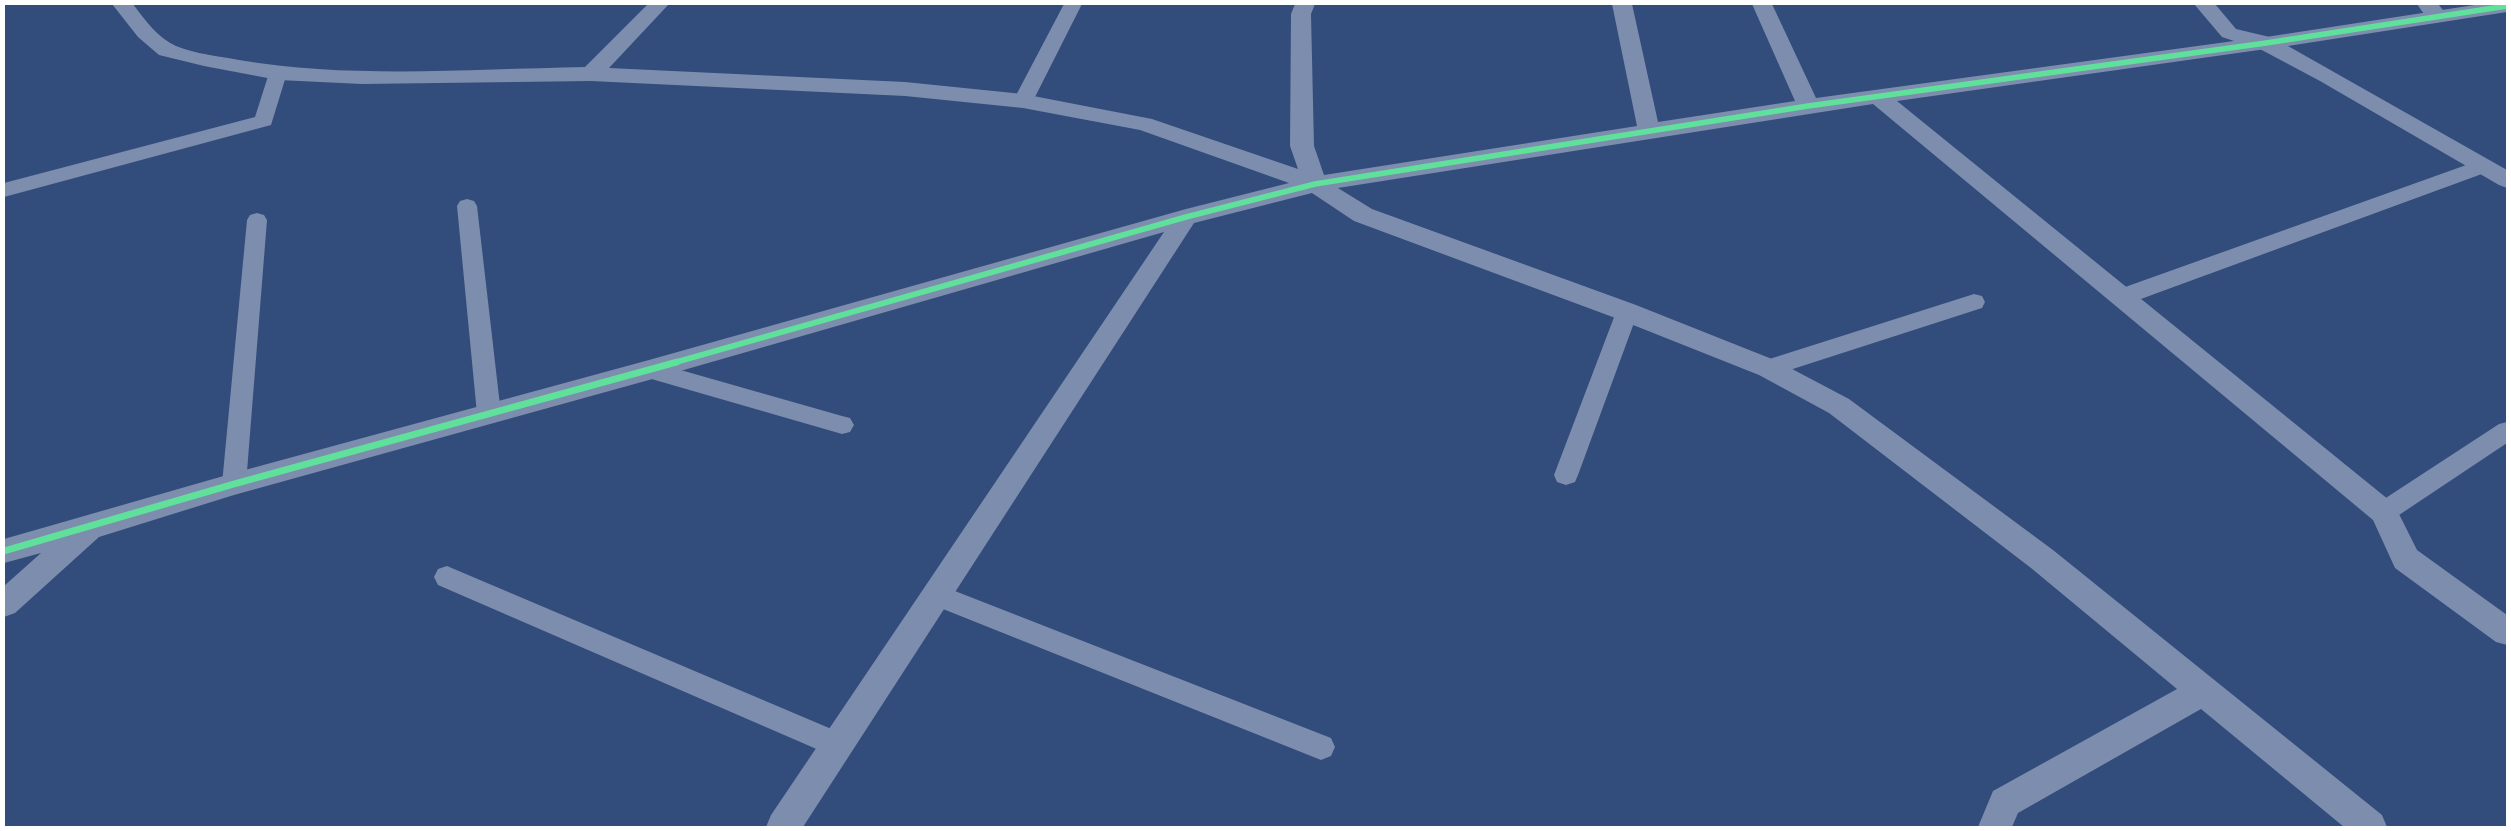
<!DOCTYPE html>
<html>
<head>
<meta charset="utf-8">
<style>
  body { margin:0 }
  #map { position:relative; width:2511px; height:831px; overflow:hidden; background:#324c7b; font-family:Jost,sans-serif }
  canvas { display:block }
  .frame { position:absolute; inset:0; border:5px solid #fff; pointer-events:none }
</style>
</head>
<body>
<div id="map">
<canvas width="2511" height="831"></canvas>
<div class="frame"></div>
</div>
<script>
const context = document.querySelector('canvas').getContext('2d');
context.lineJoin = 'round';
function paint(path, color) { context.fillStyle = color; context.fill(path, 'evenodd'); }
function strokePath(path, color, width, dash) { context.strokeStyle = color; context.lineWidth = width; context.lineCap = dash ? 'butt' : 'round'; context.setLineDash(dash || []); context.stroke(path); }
paint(new Path2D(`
  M1064,4H1082L1033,101L1030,105H1016L1013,101Z
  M278,67L285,69L287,73L271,125L4,197V183L255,117L269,73L271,69Z
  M2483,159L2490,161L2493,166L2490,171L2130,303L2122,305L2114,303L2111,297L2114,291Z
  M467,199L474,201L477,206L501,414L497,420L489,423L481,420L477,414L457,206L460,201Z
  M257,213L264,215L267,220L246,484L243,491L234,494L225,491L222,484L247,220L250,215Z
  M1974,294L1982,296L1985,302L1982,308L1768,377L1760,374L1756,368L1760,362Z
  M1627,304L1635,306L1638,312L1578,475L1575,482L1566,485L1557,482L1554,475L1616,312L1619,306Z
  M649,361L842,416L850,418L854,425L850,432L842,434L641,376L637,370L641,364Z
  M2507,422V443L2393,519L2384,522L2375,519L2371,512L2375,505L2499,424Z
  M447,566L848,736L852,745L848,754L838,758L828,754L438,585L434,577L438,569Z
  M937,584L1331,738L1335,747L1331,756L1321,760L928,603L924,595L928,587Z`), '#7d8dad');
paint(new Path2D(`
  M112,4H133C144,19 158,38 176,46C196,54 218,56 239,60C350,79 472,69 585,67L648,4H669L609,68L905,82L1023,94L1152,119L1298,169L1290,146L1291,14L1295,4H1315L1311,14L1314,146L1324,175L1637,126L1612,4H1632L1658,122L1795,101L1752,4H1772L1816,98L2234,41L2222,37L2194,4H2215L2236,29L2274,38L2277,43L2274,48L2266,49L1897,101L2394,504L2417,550L2507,615V645L2496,642L2395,568L2373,520L1873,104L1338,188L1372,209L1636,305L1777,361L1849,399L2053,550L2382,815L2387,827H2344L2201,709L2018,813L2012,827H1978L1993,791L2177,689L2031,568L1829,413L1759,375L1618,319L1354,221L1312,193L1194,223L803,827H766L771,815L1164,232L649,380L234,495L99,537L15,613L4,617V586L41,553L4,563V539L234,473L649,360L1186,209L1289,183L1140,130L1023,108L905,96L591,81L362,84L278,80L204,66L159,55L138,37Z
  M2417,4H2438L2448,16L2445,20C2431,24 2424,15 2417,4Z`), '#7d8dad');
paint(new Path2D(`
  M2481,4H2507V12L2288,46L2507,170V188L2499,185L2320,81L2258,48L2255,43L2258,38L2266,37Z`), '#7d8dad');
strokePath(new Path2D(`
  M673,363L1186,217L1315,184L1808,106L2266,43L2507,6`), '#60e19b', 5.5);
strokePath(new Path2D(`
  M4,551L234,484L677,362`), '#60e19b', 7);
</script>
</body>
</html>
